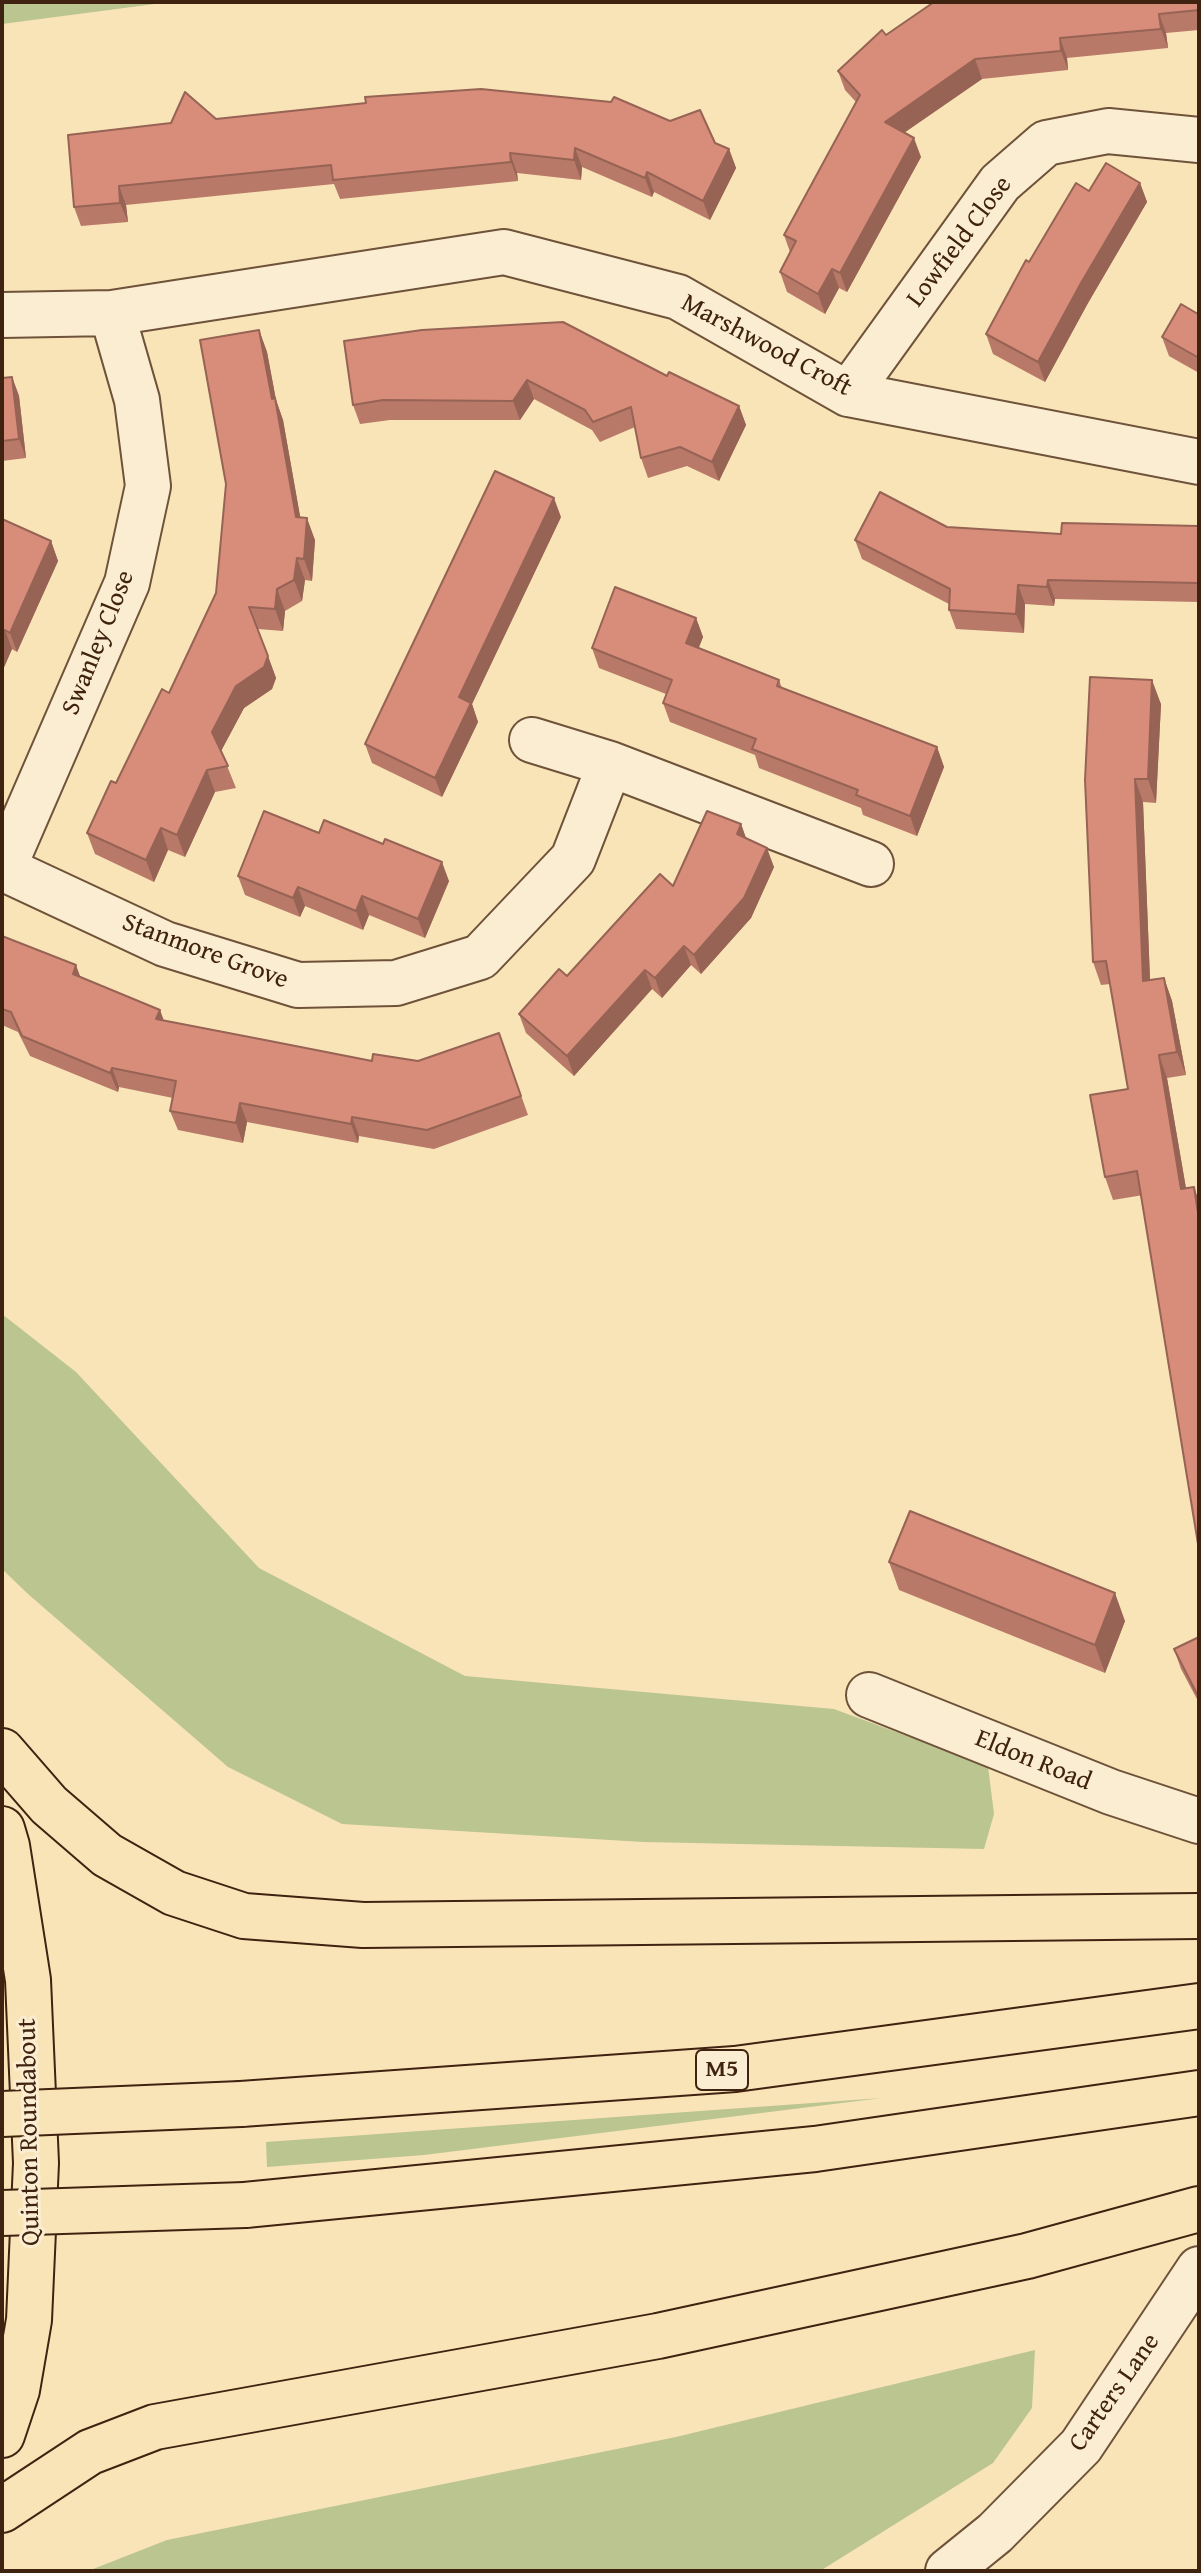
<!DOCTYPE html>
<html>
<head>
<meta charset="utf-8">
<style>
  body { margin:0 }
  #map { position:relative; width:1201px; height:2573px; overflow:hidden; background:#f9e4b8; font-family:"Gentium Book Plus",serif }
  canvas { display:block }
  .frame { position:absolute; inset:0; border:4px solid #3f2210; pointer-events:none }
</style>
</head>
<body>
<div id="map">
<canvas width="1201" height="2573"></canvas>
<div class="frame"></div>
</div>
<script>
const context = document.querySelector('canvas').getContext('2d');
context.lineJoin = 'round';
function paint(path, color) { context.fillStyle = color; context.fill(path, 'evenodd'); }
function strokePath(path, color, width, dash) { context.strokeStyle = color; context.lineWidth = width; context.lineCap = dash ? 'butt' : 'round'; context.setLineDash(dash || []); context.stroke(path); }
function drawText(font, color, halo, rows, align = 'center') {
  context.font = font + ' "Gentium Book Plus",serif'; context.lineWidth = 6; context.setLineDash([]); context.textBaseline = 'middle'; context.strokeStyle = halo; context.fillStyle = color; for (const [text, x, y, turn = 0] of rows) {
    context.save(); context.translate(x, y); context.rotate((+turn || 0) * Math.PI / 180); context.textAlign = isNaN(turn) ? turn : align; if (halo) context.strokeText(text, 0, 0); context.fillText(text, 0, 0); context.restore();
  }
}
paint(new Path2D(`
  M2,2H170L2,24Z
  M2,1314L76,1372L259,1568L465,1676L834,1709L988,1766L994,1814L984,1849L643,1842L342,1824L228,1767L28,1594L2,1569Z
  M882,2098L424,2155L267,2167L266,2142Z
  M1035,2350L1032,2408L993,2463L820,2571H88L167,2540L676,2437Z`), '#bbc590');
const minor = new Path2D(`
  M2,315L112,313L504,252L678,297L848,394L1199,462
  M848,394L1000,183L1046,143L1108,131L1199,140
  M610,764L871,864
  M2,868L165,944L298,985L396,983L480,957L573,859L610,764L532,740
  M3,869L127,583L148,486L137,400L112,313
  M869,1695L1111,1792L1199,1821
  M948,2571L995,2533L1081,2446L1199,2269`);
const highway = new Path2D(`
  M2,1751L49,1805L107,1855L174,1893L244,1916L363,1925L1199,1916
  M2,1829L7,1846L28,1980L36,2163L29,2320L17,2390L2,2435
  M241,2104L735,2069L1199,2006
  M245,2205L815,2149L1199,2093
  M2,2510L90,2452L155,2427L658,2336L1027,2256L1199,2209`);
strokePath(minor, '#6e523a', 48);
strokePath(highway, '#3f2210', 48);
strokePath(minor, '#fbedd1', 44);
strokePath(highway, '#f9e4b8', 44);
const highwayBridge = new Path2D(`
  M2,2114L241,2104
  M2,2213L245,2205`);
strokePath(highwayBridge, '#3f2210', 48, []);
strokePath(highwayBridge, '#f9e4b8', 44);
paint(new Path2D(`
  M1199,2V30L1166,33L1168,48L1067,58L1068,70L982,79L904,133L921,157L847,292L839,288L825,314L787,292L780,272L790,252L784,235L856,102L845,90L838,71L886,35Z
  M216,119L715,143L729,149L736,168L710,220L654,192L652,197L582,167L581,180L517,173L518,181L340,199L334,184L126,205L128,222L81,226L74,207Z
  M1140,183L1147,202L1088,303L1045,382L993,354L986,334L1029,262L1089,191Z
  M1199,312V373L1169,356L1162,337Z
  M259,330L267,352L276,400L283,420L300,517L315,540L312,581L305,580L302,601L285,611L283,631L258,629L276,678L272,689L244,708L221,751L236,788L215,792L185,857L168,850L154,882L95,854L87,833L169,693L216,593Z
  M344,341L667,376L739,406L746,425L719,481L687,466L648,478L641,458L635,427L600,442L592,430L534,399L520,420H390L360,424L353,405Z
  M12,377L19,396L26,458L2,461V378Z
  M561,517L472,704L478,722L442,797L372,763L365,744Z
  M2,519L51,541L58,561L17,652L12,649L2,672Z
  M1199,526V602L1055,599L1054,606L1025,604L1024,633L956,629L949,610V604L862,559L855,540L947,527L1061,534Z
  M696,618L703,637L698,648L779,680L782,688L937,747L944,767L917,836L863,815L861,808L759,768L755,755L670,722L663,703L666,694L599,668L592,648Z
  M1090,677L1161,704L1156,803L1143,802L1150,980L1164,978L1172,1001L1186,1075L1167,1078L1186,1188L1113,1200L1105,1177L1128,1089L1110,984L1101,985L1093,962Z
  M741,824L746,838L774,867L751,918L701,974L691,965L662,998L652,989L574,1076L526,1033L519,1014L567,976L673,886Z
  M319,833L449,881L425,938L369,915L363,930L305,906L300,917L245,895L238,876Z
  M2,937L81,977L160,1010L163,1020L372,1061H418L499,1033L528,1115L434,1149L359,1136L358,1143L247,1122L243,1143L178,1130L170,1111L173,1098L119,1087L118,1092L30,1056L18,1032L2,1025Z
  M889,1562L1125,1621L1105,1673L899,1590Z
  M1199,1637V1703L1181,1669L1174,1649Z`), '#b97968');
paint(new Path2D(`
  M1159,14L1166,33L1168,48L1161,29Z
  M1060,38L1067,58L1068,70L1061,51Z
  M975,59L982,79L892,141L885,122Z
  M914,138L921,157L847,292L840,273Z
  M575,148L582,167L581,180L574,160Z
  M729,149L736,168L710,220L703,201Z
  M510,153L517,173L518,181L511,162Z
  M647,172L654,192L652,197L645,178Z
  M1140,183L1147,202L1088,303L1045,382L1038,362L1081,283Z
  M119,186L126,205L128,222L120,203Z
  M832,269L839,288L825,314L818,294Z
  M259,330L267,352L276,400L283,420L304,538L296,517L272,399Z
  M12,377L19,396L26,458L19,439Z
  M527,380L534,399L520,420L513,401Z
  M739,406L746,425L719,481L712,462Z
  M554,498L561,517L472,704L478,722L442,797L435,778L459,697Z
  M307,518L315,540L312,581L304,559Z
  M51,541L58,561L17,652L10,633Z
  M297,558L305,580L302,601L294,580Z
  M1048,580L1055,599L1054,606L1047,587Z
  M1018,585L1025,604L1024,633L1016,614Z
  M277,589L285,611L283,631L275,609Z
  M696,618L703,637L693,663L686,643Z
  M5,630L12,649L2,672V637Z
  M268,656L276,678L272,689L244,708L220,753L212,732L236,686Z
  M1152,680L1161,704L1156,803L1148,779Z
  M937,747L944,767L917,836L910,816Z
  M207,770L215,792L185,857L177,835Z
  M1135,779L1143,802L1151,1004L1143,981Z
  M741,824L748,844L737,834Z
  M161,828L168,850L154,882L146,860Z
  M767,848L774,867L751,918L701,974L694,955Z
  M442,862L449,881L425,938L418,919Z
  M298,887L305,906L300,917L293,898Z
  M362,896L369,915L363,930L356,911Z
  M684,946L691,965L662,998L655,978Z
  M76,965L83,984L73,974Z
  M645,970L652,989L574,1076L567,1056Z
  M1164,978L1172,1001L1186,1075L1177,1052Z
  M160,1010L167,1029L156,1019Z
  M1159,1055L1167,1078L1190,1212L1181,1189Z
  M112,1068L119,1087L118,1092L110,1073Z
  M240,1103L247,1122L243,1143L236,1123Z
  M352,1117L359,1136L358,1143L351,1124Z
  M1194,1187L1199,1201V1219Z
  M1115,1593L1125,1621L1105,1673L1095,1645Z`), '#966355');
const building = new Path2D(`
  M934,2H1199V10L1159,14L1161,29L1060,38L1061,51L975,59L885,122L914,138L840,273L832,269L818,294L780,272L796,241L784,235L860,95L838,71L882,30L886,35Z
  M481,89L611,102L614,97L670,121L700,110L715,143L729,149L703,201L647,172L645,178L575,148L574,160L510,153L511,162L333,180L331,165L119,186L120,203L74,207L68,135L171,123L185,92L216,119L366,103L365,97Z
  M1106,163L1140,183L1081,283L1038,362L986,334L1026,260L1029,262L1076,183L1089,191Z
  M1181,304L1198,314L1199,312V358L1162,337Z
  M563,322L667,376L669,372L739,406L712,462L680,447L641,458L631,407L593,422L585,410L527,380L513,401L383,400L353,405L344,341L422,330Z
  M259,330L272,399L275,398L296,517L307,518L304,559L297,558L294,580L277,589L275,609L249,607L268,656L264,667L236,686L212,732L228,766L207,770L177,835L161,828L146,860L87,833L111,781L116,783L162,689L169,693L216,593L226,484L200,340Z
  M12,377L19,439L2,441V378Z
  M495,471L554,498L459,697L471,703L435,778L365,744Z
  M880,492L947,527L1061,534L1062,523L1199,526V583L1048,580L1047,587L1018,585L1016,614L949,610L950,589L855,540Z
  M2,519L51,541L10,633L5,630L2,637Z
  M615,587L696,618L686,643L779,680L777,686L937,747L910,816L856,795L858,790L752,749L756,739L663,703L672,680L592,648Z
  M1090,677L1152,680L1148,779H1135L1143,981L1164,978L1177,1052L1159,1055L1181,1189L1194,1187L1199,1219V1550L1137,1171L1105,1177L1090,1095L1128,1089L1106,961L1093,962L1085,780Z
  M264,811L319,833L324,820L383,844L385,839L442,862L418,919L362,896L356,911L298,887L293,898L238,876Z
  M707,811L741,824L737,834L767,848L744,898L694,955L684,946L655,978L645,970L567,1056L519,1014L559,969L567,976L660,874L673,886Z
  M2,936L76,965L73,974L160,1010L156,1019L270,1041L372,1061L373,1054L418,1061L499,1033L521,1096L427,1130L352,1117L351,1124L240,1103L236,1123L170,1111L176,1081L112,1068L110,1073L22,1036L11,1012L2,1009Z
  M910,1511L1115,1593L1095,1645L889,1562Z
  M1199,1637V1693L1197,1694L1174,1649Z`);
paint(building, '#d78d79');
strokePath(building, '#966355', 2);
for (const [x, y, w] of [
  [722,2070,52]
]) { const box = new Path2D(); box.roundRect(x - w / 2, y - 20, w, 40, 6); context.fillStyle = '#fbedd1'; context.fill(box); strokePath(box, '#3f2210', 2); }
drawText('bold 24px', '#3f2210', null, [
  ["M5",722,2070]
]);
drawText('26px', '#3f2210', '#fbedd1', [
  ["Lowfield Close",960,242,-53],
  ["Marshwood Croft",766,346,28],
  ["Swanley Close",99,643,-68],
  ["Stanmore Grove",205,952,20],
  ["Eldon Road",1033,1761,22],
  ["Quinton Roundabout",30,2132,-91],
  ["Carters Lane",1115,2393,-55]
]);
</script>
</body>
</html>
